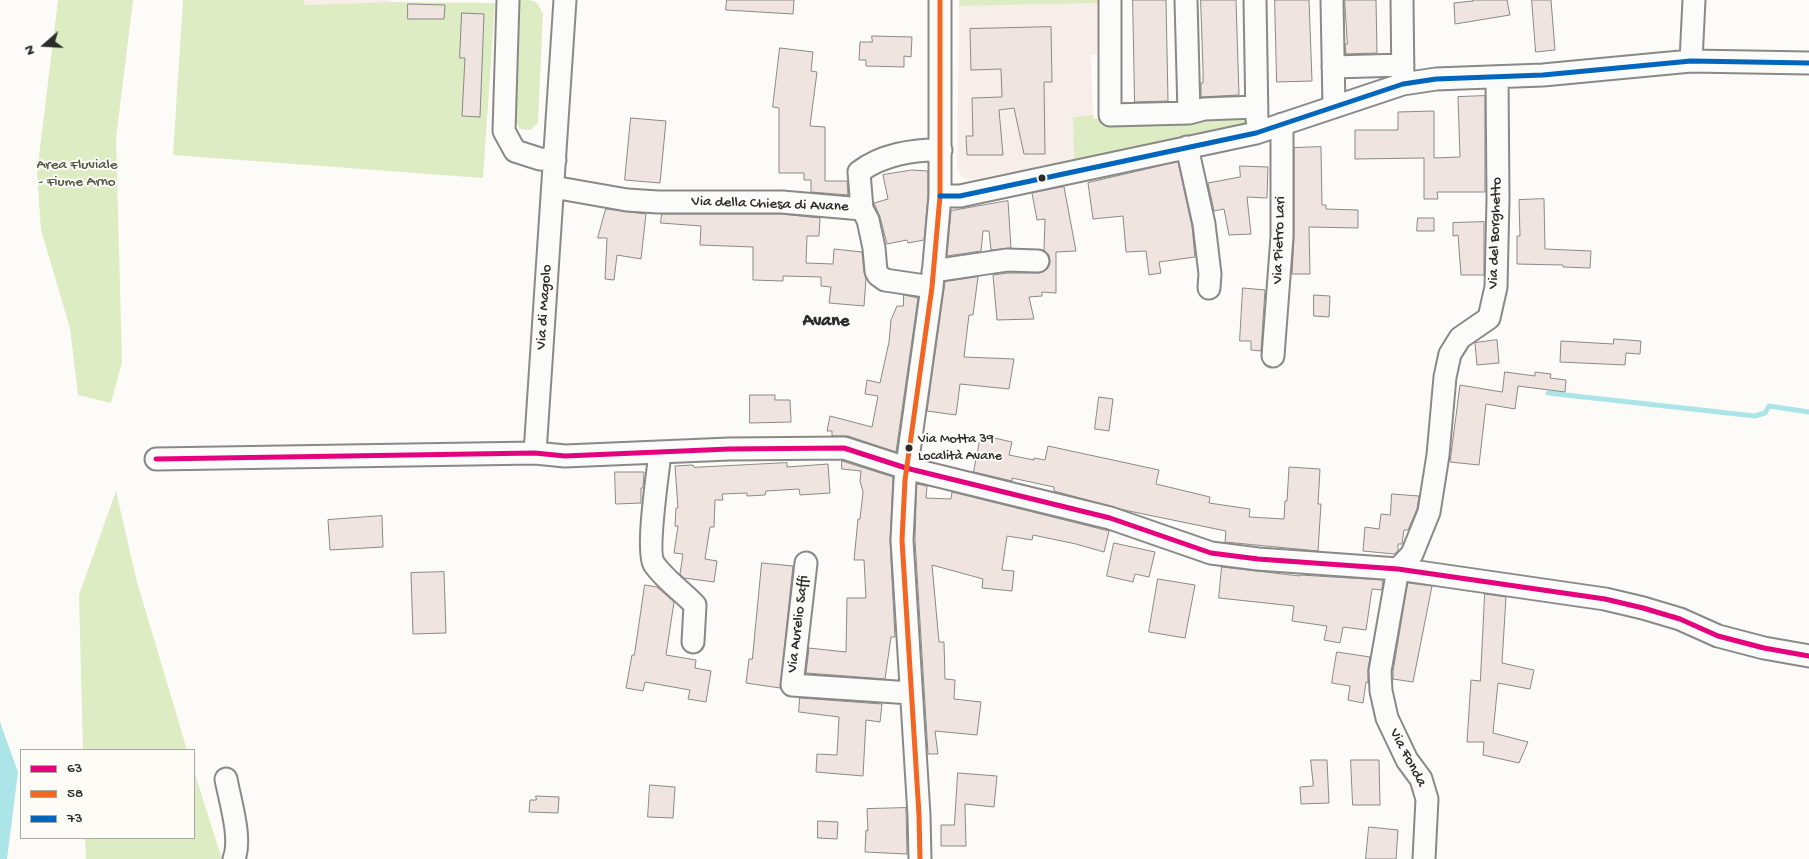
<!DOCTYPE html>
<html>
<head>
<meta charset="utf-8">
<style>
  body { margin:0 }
  #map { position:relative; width:1809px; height:859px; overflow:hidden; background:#fcfbf8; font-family:"Gochi Hand",sans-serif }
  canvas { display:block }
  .legend { position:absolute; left:20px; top:749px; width:175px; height:90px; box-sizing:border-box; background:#fdfcf7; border:1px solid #a9a8a5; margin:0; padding:6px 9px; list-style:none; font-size:15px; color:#2b2b2b }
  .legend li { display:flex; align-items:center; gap:10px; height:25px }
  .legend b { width:25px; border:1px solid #a9a8a5 }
  .north { position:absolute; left:20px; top:20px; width:50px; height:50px; -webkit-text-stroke:4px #fdfcf7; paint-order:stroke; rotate:251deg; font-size:14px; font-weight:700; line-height:20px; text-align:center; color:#2b2b2b }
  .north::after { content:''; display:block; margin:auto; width:18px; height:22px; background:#2b2b2b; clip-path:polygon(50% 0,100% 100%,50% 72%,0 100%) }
</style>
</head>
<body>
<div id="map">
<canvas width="1809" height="859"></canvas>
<ul class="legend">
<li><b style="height:6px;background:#e5007d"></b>63</li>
<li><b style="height:6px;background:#f26522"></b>58</li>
<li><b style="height:6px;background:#0065bd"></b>73</li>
</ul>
<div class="north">N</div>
</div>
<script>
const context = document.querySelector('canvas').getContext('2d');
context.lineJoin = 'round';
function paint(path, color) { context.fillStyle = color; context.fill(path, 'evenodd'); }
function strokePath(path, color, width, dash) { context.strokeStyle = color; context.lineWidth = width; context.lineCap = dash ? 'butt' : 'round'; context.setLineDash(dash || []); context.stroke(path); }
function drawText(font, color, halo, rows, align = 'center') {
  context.font = font + ' "Gochi Hand",sans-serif'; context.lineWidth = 4; context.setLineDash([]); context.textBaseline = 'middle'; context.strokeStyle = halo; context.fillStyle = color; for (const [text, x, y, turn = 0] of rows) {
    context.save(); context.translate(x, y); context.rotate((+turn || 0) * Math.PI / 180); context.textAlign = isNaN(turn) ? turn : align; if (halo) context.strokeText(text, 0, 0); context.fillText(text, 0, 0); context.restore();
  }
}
paint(new Path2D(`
  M304,0H390V2L303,5Z
  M1105,3L1106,55H1091L1093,115L1073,117L1074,160L970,180L962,177L957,169L959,6Z`), '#f8eee9');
paint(new Path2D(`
  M58,0H133L116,139L122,362L111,403L78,395L70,328L41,230L37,173Z
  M183,0H304V5L390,2L495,3L483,178L173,155Z
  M520,0C536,0 536,0 543,14L538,123L530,130L520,129L515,120Z
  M959,0H1105V3L959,6Z
  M1246,112V124L1074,160L1073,117L1093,115L1094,119Z
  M116,491L137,582L187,750H83L79,595Z
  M194,771L222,859H86L85,838H194Z`), '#ddecc3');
paint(new Path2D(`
  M0,722L18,772L7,859H0Z`), '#ace5e8');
strokePath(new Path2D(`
  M1548,393L1755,416L1765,413L1769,406L1809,412`), '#ace5e8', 5);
const building = new Path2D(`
  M727,0H794L793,14L726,10Z
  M1133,0H1166L1168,101L1135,102Z
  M1201,0H1236L1239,95L1201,97V83H1203V70Z
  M1275,0H1309L1312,81L1277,82Z
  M1345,0H1376L1377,53L1346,54L1345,44H1347Z
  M1473,0H1507L1510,15L1455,24L1454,3L1473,1Z
  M1532,0H1551L1555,50L1536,52Z
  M408,4L445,5L444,19H408Z
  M462,13L484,14L480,117L462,116L465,58H460Z
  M1051,27L1052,82H1044L1045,154H1024L1014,108L999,110L1003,155H967L966,136H973L972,98L1002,97L1001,69L971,70L970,29Z
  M872,36L912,37L911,57L904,56V67L866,66V60H859L860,42H872Z
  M780,48L813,52L811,71L817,72L810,126L825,127V181H847L848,195L811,192V180H804V173H779V108L773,107Z
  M1485,96V192H1437L1438,199H1424V158L1355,159V130H1398V112L1434,111V158L1460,157L1458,97Z
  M631,118L666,121L660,183L625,180Z
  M1321,147L1322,205H1326V209L1358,210V228L1309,227L1310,274H1292L1294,237V148Z
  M1178,162L1192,226L1195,257L1159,262L1161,273L1149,275L1146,251L1126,252L1123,216L1093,219L1088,183Z
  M1240,166L1268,167L1267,198L1247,197L1251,234L1229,235L1224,209L1214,211L1208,183L1240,177Z
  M912,170L928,171V195L924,240L908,243L907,240L887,244L880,217L874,203L888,199L883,175Z
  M1064,187L1076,251L1056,252V293L1042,292V296L1029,297L1034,319L997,320L993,275L1008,273H1038L1043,272L1048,268L1050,262L1049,255L1044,250L1045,219L1037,220L1032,193Z
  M1544,199L1545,249L1591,251L1590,268L1563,267V265L1517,264V236H1520L1519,200Z
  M1008,201L1011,248L991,250L989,231H983L981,251L947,256L951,211Z
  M606,209L646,214L641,259L617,255L614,280L605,279L607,238H598Z
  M662,214H781L820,218L819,236H807L806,263L833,264L834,249L862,252L864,272L866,279L864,306L829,303L831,287L821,286V277L783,276V281L753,280V247L700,245L701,226L661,223Z
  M1418,218H1434V231H1417Z
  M1484,222V275H1461L1458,235L1453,236V223Z
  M978,277L973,315H969L964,357L1014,359L1009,389L960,384L956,415L927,411L945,282Z
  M1243,288L1265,290L1261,351L1251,350V341H1240Z
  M904,295L918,298L896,452L848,436H832V431H827L830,416L872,427L878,396L865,394L867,380L880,383L889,342L891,320L897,306H903Z
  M1314,295L1330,296L1329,317L1314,316Z
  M1614,339L1641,341L1640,354L1626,353L1625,365L1560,362L1561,341L1613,344Z
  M1497,340L1499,363L1477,365L1475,343Z
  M1505,372L1535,376V372L1551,374L1550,378L1566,380L1565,392L1518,386L1515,409L1486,404L1479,465L1450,462L1460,385L1502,392Z
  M750,395H775V400H790L791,422L750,423Z
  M1099,397L1113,399L1109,431L1095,429Z
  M981,435L1012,442L1009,455L1034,460V458L1045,460L1048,446L1159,470L1156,484L1210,497L1209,503L1250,509L1249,517L1284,519L1285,501H1287L1289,467L1320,469L1318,504H1321L1318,551L1225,542L1226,531L1124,510L1054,491V487L1012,478V481L974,472Z
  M842,461L893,477L890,541L895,637H891L885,679L806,673L809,648L846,652L847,598H866L864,560H854L858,519H860L863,492L860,481L861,471L842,469Z
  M787,463V467L828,464L830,493L800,495L799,489L766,491L765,495L747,496V493L722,494L723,500H715L714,527H710L705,559L717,561L714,582L684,578L680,574L683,554L674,553L678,526H675L676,508H678L675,466L693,465L694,467Z
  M615,472H644L643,488H641V503L616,504Z
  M917,484L927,486L926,498L951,499L952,492L1109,531L1104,552L1076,544L1033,535L1032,540L1007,536L1002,570L1014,571L1012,591L982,588L983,579L932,565L939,642H944L945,679L955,680L954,699L981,702L977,735L935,731L938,754H928L915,540Z
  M1392,494L1419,496L1417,509L1408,530H1404L1402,544H1398V551L1394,554L1363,551L1365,527L1379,529L1381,514L1390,515Z
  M382,516L383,547L330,550L328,520Z
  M1114,543L1155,552L1149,577L1135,574L1133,582L1107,576Z
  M762,563L793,566L780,688L746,683L749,659H752Z
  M1222,567L1300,576V575L1383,580L1382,590L1372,589L1366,630L1343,627L1340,643L1324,640L1327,626L1292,621L1294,606L1219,598Z
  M444,572L446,633L413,634L411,573Z
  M1158,579L1195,585L1185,638L1149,632Z
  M1408,583L1432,586L1413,682L1393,679V672Z
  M645,585L657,587L674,602L666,655L696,660L695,668L711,671L706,702L688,699L690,690L645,682L643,691L626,688L632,655H634Z
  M1485,594L1506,597L1502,663L1534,670L1530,689L1498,683L1493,733L1528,742L1519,763L1483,755L1484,742H1467L1471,680L1480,681Z
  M1337,652L1370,657L1368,669V683L1366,682L1363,703L1348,700L1350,686L1332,683Z
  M800,698L882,704L880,722L866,720L863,776L816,772L817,754L837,755L839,717L799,712Z
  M1311,760H1327L1329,803L1301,804L1300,787L1313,786Z
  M1351,760H1379L1380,805H1353Z
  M958,773L997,776L994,807L965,804L966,846H941V825H954Z
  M650,785L675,787L673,818L648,817Z
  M536,796L559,797L558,813L529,812L530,800H536Z
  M906,808L907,854L865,852L866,830L868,831L867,809Z
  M818,821L838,822L837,839L818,838Z
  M1369,827L1398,830L1396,859H1366Z`);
paint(building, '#f0e4e1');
strokePath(building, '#898987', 1);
const minor = new Path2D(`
  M508,0L504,131L515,151L540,159L555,160
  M1110,0V115L1189,113L1204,109L1256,107
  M1186,0L1189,113
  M1255,0L1257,120
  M1332,0L1334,107
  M1402,0L1403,84
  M1691,61L1694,0
  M1333,67L1403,65
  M1187,147L1204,224L1210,274L1209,288
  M553,187L627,200L658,202H782L862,209L868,220L874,248L876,271L878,275L885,280L932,287
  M940,196H960L1256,133L1403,84L1436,79L1543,75L1691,61L1809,63
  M862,209L859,172C881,155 914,149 941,150
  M933,271L1007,260L1038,261
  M1273,356L1282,237V124
  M535,453L565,0
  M660,453C658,472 646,551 654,564C665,580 682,591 695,605L693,642
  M156,459L535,453L565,456L729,449L844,448L906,468L1110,518L1211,553L1258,559L1398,569L1605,599L1643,608L1680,619L1718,636L1764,648L1809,656
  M806,563L792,685L911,693
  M226,779C230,801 242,838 234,859
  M920,859L919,815L902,540L905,480L932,287L940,196V0
  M1424,859L1427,799L1421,779L1407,760L1387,718L1381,691L1380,671L1398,569L1412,554L1429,512L1438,455L1445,377L1450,354L1460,338L1489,318L1496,287L1498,199L1497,77`);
strokePath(minor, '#898987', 25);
strokePath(minor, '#fbfbf9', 21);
strokePath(new Path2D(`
  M156,459L535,453L565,456L729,449L844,448L906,468L1110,518L1211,553L1258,559L1398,569L1605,599L1643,608L1680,619L1718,636L1764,648L1809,656`), '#e5007d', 5);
strokePath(new Path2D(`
  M920,859L919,815L902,540L905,480L932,287L940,196V0`), '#f26522', 5);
strokePath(new Path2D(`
  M940,196H960L1256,133L1403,84L1436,79L1543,75L1691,61L1809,63`), '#0065bd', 5);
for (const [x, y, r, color] of [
  [1042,178,4.5,"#2b2b2b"],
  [909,448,4.5,"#2b2b2b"]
]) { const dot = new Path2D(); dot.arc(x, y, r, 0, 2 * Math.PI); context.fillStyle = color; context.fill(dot); strokePath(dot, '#fdfcf7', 2); }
drawText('14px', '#2b2b2b', '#fdfcf7', [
  ["Via Motta 39",918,440],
  ["Località Avane",918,457]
], 'left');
drawText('15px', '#515846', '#fdfcf7', [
  ["Area Fluviale",77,166],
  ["- Fiume Arno",77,183]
]);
drawText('15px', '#2b2b2b', '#fdfcf7', [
  ["Via della Chiesa di Avane",770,205,2],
  ["Via del Borghetto",1496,233,-88],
  ["Via Pietro Lari",1280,240,-88],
  ["Via di Magolo",545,307,-86],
  ["Via Aurelio Saffi",799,624,-83],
  ["Via Fonda",1407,758,62]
]);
drawText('bold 18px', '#2b2b2b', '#fdfcf7', [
  ["Avane",826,322]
]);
</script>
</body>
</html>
